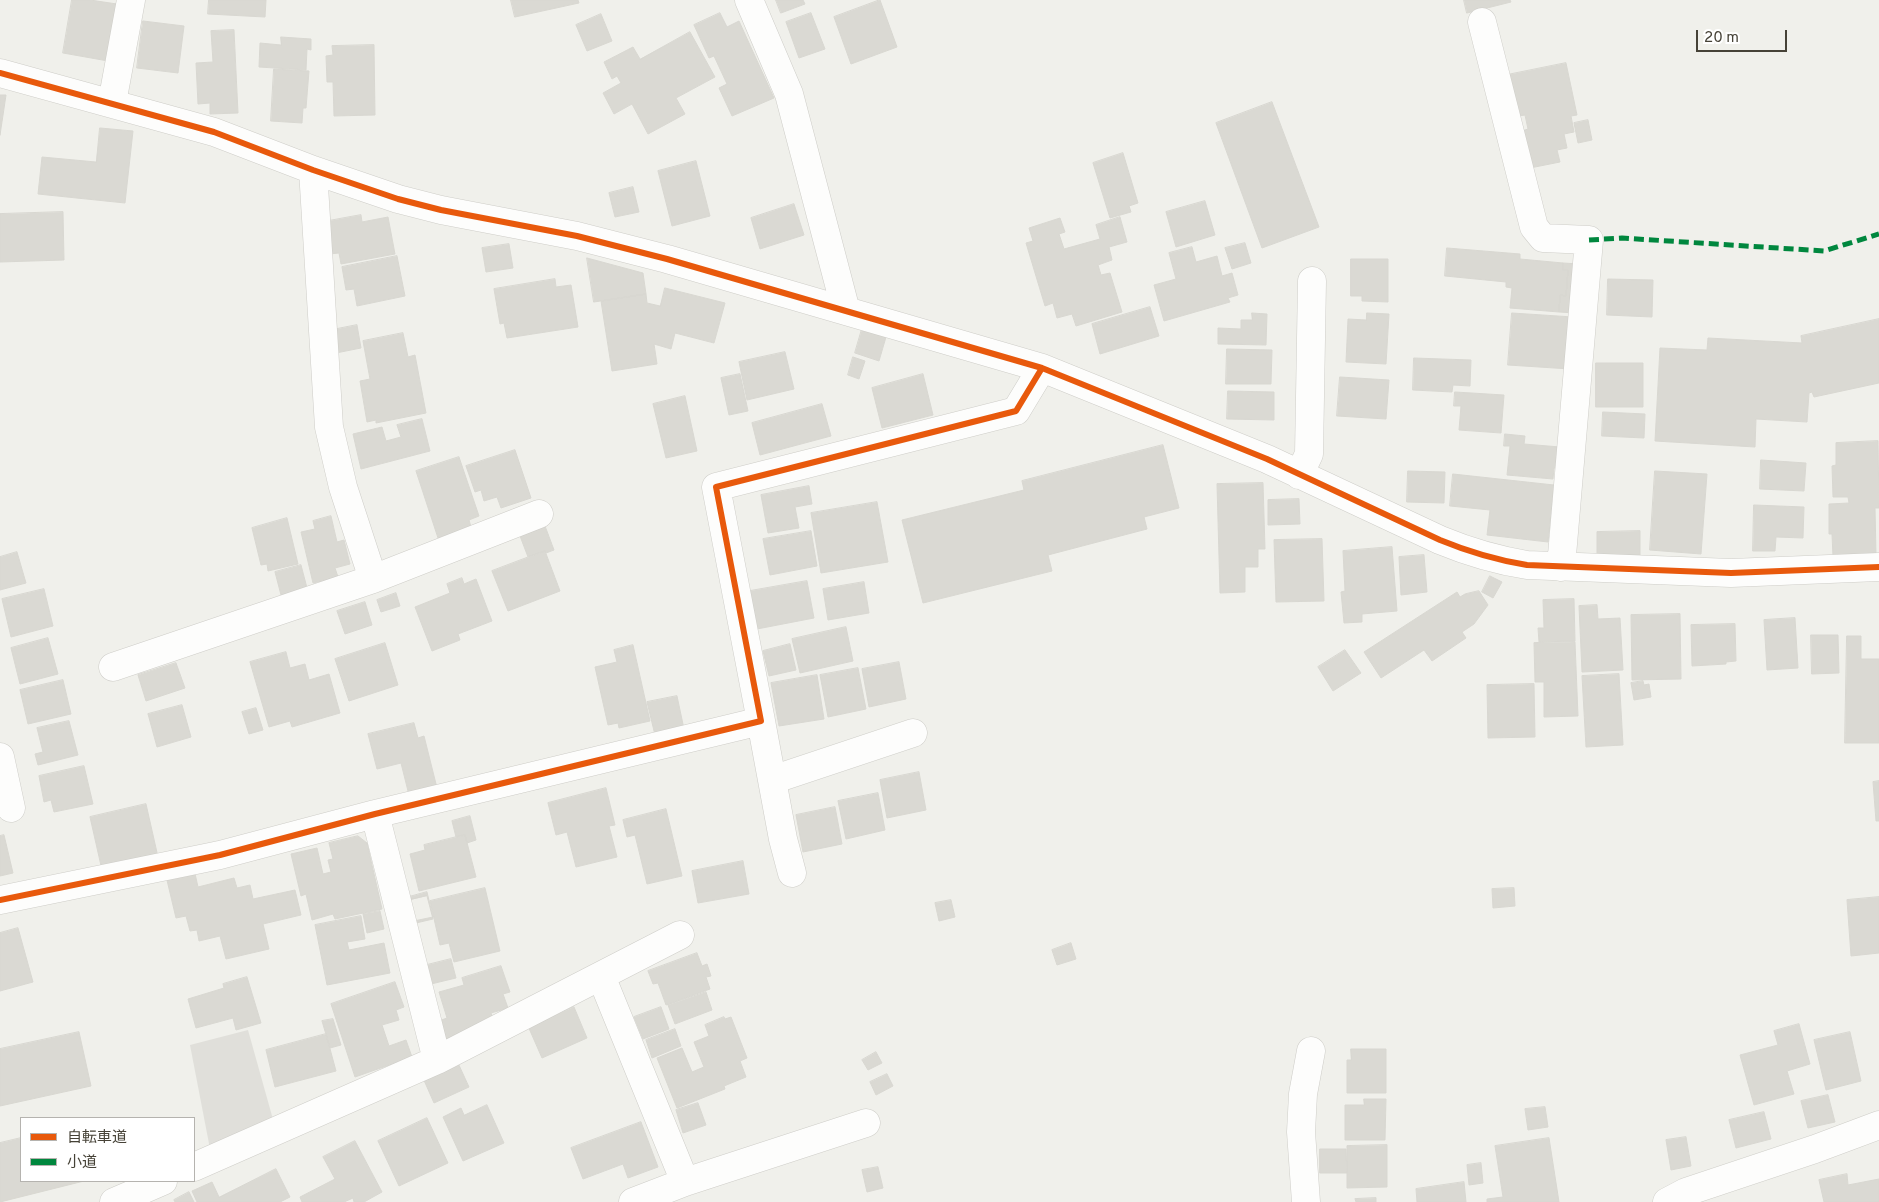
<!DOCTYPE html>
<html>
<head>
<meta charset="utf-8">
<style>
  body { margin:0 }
  #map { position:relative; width:1879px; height:1202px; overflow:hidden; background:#f0f0eb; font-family:Overpass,"Noto Sans JP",sans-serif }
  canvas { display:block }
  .legend { position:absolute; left:20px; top:1117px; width:175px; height:65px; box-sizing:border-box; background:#fff; border:1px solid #b5b3af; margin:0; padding:6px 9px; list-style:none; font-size:15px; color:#464237 }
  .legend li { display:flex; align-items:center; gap:10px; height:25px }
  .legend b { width:25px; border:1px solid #b5b3af }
  .scale { position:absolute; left:1696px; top:30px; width:91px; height:22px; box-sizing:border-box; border:2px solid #464237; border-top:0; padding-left:6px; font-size:15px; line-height:18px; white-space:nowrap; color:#464237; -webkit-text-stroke:4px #fff; paint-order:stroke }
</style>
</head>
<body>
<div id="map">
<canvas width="1879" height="1202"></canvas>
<ul class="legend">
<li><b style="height:6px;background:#e8590c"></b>自転車道</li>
<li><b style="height:6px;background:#00873e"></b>小道</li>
</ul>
<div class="scale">20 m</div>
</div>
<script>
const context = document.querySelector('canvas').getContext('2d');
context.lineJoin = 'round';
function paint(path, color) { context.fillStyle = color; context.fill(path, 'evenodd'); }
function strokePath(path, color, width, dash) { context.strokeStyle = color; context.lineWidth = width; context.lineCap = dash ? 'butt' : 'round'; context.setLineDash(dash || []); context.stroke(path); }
paint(new Path2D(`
  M248,1030L274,1123L211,1154L190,1045Z`), '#e0dfda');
const building = new Path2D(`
  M72,0H90L117,4L108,61L63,53Z
  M209,0H266L265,17L208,14Z
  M511,0H578L579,3L515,17Z
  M776,0H803L805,4L781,13Z
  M880,0L897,47L851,64L834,17Z
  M1464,0H1510L1511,2L1467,13Z
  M720,13L727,27L739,21L774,98L732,116L719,88L727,84L714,56L709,58L694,25Z
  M811,13L825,49L799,58L786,22Z
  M601,14L612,41L587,51L576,25Z
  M143,21L184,26L178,73L137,68Z
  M234,30L238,113L210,114V103L198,104L196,63L213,62L211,31Z
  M690,32L715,77L676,98L685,114L648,134L632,104L614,114L603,93L621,83L617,76L612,79L604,62L633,47L640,59Z
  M281,37L311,39V50L307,49L306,70L259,67L260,43L281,45Z
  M374,45L375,115L334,116L333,82H327L326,56L333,55L332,46Z
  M1566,63L1577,115L1571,116L1574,132L1564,134L1567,148L1557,150L1560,162L1530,168L1522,131L1528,129L1525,115L1519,116L1514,92L1511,93L1507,75Z
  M274,69L309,71L306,108H303L302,123L271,121Z
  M0,95H6L0,135Z
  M1272,102L1319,227L1262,248L1216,123Z
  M1588,120L1592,140L1578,143L1574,123Z
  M100,128L133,131L125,203L38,194L42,157L96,162Z
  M1123,153L1138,203L1129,206L1131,212L1110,218L1093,163Z
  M696,161L710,216L672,226L658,171Z
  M633,187L639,212L615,217L609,193Z
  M1205,201L1215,235L1176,247L1166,212Z
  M794,204L804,235L760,249L751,218Z
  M63,212L64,260L0,262V214Z
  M361,215L362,222L388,217L395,254L341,264L339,253L329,254L323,222Z
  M1120,217L1127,242L1109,247L1112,260L1098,265L1101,275L1110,273L1122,312L1076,326L1072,314L1057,318L1053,303L1045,306L1026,243L1033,241L1029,228L1060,218L1065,232L1059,234L1064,249L1100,239L1096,225Z
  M1245,243L1251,263L1232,269L1225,248Z
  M509,244L513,268L486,272L482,248Z
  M1192,247L1196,262L1217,256L1222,276L1232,273L1238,295L1228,298L1230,302L1164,321L1154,285L1176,279L1169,253Z
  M1447,248L1520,254V259L1563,263V270H1568L1566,296L1560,295L1559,312L1510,308L1512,288L1506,287V282L1445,276Z
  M397,256L405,296L357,306L354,289L346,290L342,267Z
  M587,258L643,273L646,294L594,302Z
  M1351,259H1388V302L1362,301V296H1351Z
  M1563,263L1579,264L1575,313L1559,312L1560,295L1566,296L1568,270H1563Z
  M555,279L556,287L571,285L578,327L507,338L504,323L500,324L494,289Z
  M1608,279L1653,280L1652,317L1607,315Z
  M665,288L725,303L714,343L675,333L671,349L654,344L657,364L612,371L601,301L646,294L647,303L660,306Z
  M1150,307L1159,336L1100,354L1092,324Z
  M1252,313L1267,314L1266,345L1218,344V328L1241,329V320H1252Z
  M1367,313L1389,314L1386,364L1346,362L1348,319L1366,320Z
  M1512,313L1573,317L1570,369L1508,365Z
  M1879,319V383L1814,397L1812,392L1809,393L1807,422L1756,419L1755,447L1655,441L1660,348L1707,350L1708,338L1802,343L1801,336Z
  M357,325L361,348L336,353L332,330Z
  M862,329L886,337L879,361L855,353Z
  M403,333L408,357L415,355L426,413L376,423V420L367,422L360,381L370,379L363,341Z
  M1227,349L1272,350L1271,384H1226Z
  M785,352L794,389L747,400L739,362Z
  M853,357L865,361L859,379L848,375Z
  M1414,358L1471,360L1470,386L1453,385L1452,392L1413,390Z
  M1596,363H1643V407H1596Z
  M740,374L748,411L729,415L721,378Z
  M923,374L933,415L882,428L872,388Z
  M1340,377L1389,380L1386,419L1337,416Z
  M1228,391L1274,392V420L1227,419Z
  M1455,392L1504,395L1501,433L1459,430L1461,406H1454Z
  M685,396L697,451L666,458L653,404Z
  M822,404L831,436L760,455L752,423Z
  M1603,412L1645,414L1644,438L1602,436Z
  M422,419L430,451L361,469L353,434L382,427L386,441L401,437L397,425Z
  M1505,434L1525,436L1524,444L1560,447L1557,468H1554L1553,479L1507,475L1510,446H1504Z
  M1878,441L1879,508H1875L1876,555L1833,557L1832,534H1829V504L1849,503L1848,497H1833L1832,466L1836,465V443Z
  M1163,445L1179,508L1144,517L1147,529L1048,555L1052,571L923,603L902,520L1024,490L1022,481Z
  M515,450L531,498L501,508L497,497L484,501L481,490L475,492L466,466Z
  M459,457L479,516L469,520L471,527L438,538L416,471Z
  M1761,460L1806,463L1804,491L1760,489Z
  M1408,471L1445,472L1444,503L1407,502Z
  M1655,471L1707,474L1701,554L1650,550Z
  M1453,474L1554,485L1548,542L1487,535L1490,510L1450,506Z
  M1263,483L1265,549H1258V567H1245V592L1220,593L1217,484Z
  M809,486L812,504L795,507L799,528L768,533L761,495Z
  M1299,499L1300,524L1268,525V500Z
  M877,502L888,562L821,573L811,513Z
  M1754,505L1804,507L1803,538L1776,537L1775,551H1753Z
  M331,516L337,542L344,540L350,564L335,568L338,577L313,583L301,532L315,529L313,521Z
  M287,518L298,564L268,571L267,564L261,565L252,528Z
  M545,526L554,550L546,553L545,551L528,557L520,536Z
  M811,531L817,566L770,575L763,539Z
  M1640,531V555H1597V532Z
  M1322,539L1324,601L1276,602L1274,540Z
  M1392,547L1397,611L1362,614V622L1344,623L1341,592L1345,591L1343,551Z
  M545,551L560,591L508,611L492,571Z
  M17,552L26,583L0,590V557Z
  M1424,555L1427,592L1401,595L1399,557Z
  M301,565L307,588L281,595L275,572Z
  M1490,576L1502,582L1493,598L1482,592Z
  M462,578L464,584L476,579L492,621L458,634L460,640L432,651L415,607L450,593L447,584Z
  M807,581L814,618L757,629L750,591Z
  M864,582L869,613L828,620L823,589Z
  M44,589L53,626L11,637L2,599Z
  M1479,591L1488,605L1474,624L1462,632L1466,638L1432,661L1424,650L1381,678L1364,652L1457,592L1460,597L1465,594Z
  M396,593L400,606L381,612L377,600Z
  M1574,599L1575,641L1539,642L1538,628H1544L1543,600Z
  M365,602L372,625L345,634L337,611Z
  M1597,605L1598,619L1620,618L1623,670L1582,672L1579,606Z
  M1680,614L1681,679L1632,680L1631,615Z
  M1795,618L1798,668L1767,670L1764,620Z
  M1735,624L1736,661L1726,662V664L1692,666L1691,625Z
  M846,627L853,661L800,673L792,639Z
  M1811,635H1838L1839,673L1812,674Z
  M1847,636H1861V659H1879V743H1845Z
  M48,638L58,674L20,684L11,648Z
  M1575,642L1578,716L1544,717V682H1535L1534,643Z
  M385,643L398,685L349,701L335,659Z
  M790,644L796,670L769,676L763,651Z
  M633,645L650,721L619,728L618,723L608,725L595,667L617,662L614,650Z
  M1345,650L1361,673L1333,691L1318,667Z
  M286,652L290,668L305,664L309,680L329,674L340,713L292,727L290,721L269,727L250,662Z
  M899,662L906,699L869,707L862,669Z
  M176,663L185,688L146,701L138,675Z
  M858,668L866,709L828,717L820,675Z
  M1619,674L1623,745L1586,747L1582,676Z
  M817,675L824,719L779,726L771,683Z
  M63,680L71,714L28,724L20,690Z
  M1643,681L1644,685L1649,684L1651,697L1634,700L1631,683Z
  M1534,684L1535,737L1488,738L1487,685Z
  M677,696L684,729L655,735L647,702Z
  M182,705L191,737L157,747L148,714Z
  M256,708L263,730L249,734L242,712Z
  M69,721L78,755L38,765L35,754L43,752L37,728Z
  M414,723L418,738L424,736L437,788L409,795L401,763L377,769L368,734Z
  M84,766L93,804L54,812L51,800L44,802L39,776Z
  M919,772L926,810L887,818L880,780Z
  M1879,781V821H1876L1873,782Z
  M606,788L615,825L609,826L617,857L576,867L567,832L556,835L548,803Z
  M878,793L885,830L846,839L838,801Z
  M146,804L158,857L102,870L90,817Z
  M835,807L842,844L803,852L796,815Z
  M666,809L682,876L647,884L635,835L627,837L623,820Z
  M470,816L476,840L467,843L465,835L456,837L452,821Z
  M4,835L13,873L0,876V836Z
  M465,835L476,877L419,891L410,854L425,850L424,845Z
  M358,836L367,843L382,909L335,919L333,914L312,920L306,894L301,896L291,854L317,848L323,874L331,872L328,860L333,859L329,843Z
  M743,861L749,894L698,903L692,871Z
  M194,869L198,887L234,878L237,888L250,885L253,899L295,890L301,915L263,924L269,949L226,959L220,936L199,941L197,930L190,931L186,916L176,918L166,876Z
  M485,888L500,951L454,962L449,943L440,945L430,901Z
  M1514,888L1515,906L1493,908L1492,889Z
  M427,892L433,917L414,921L409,897Z
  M427,896L433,919L416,923L410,900Z
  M1879,897V953L1851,956L1847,900Z
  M951,900L955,917L939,921L935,903Z
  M380,911L384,929L367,933L363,914Z
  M361,916L365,939L347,942L349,950L384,943L390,973L327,985L315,925Z
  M18,928L33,982L0,991V933Z
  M1071,943L1076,959L1057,965L1052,950Z
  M697,953L702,966L707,964L711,976L706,977L710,989L666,1005L658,983L653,984L648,971Z
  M451,959L456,978L431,984L427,965Z
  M501,966L510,992L503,994L508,1008L491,1013L493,1018L474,1025L476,1031L445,1040L439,1021L447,1018L439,992L464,985L462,978Z
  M247,977L261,1023L236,1030L233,1018L196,1028L188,999L224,988L223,984Z
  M395,982L404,1007L396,1010L399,1020L382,1025L389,1046L406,1040L412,1057L355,1077L331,1004Z
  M706,992L712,1010L675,1024L668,1005Z
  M574,1007L587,1038L542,1058L528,1026Z
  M661,1007L669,1029L643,1039L634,1017Z
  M724,1017L725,1019L731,1017L747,1058L740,1061L746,1077L724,1086L725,1089L677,1108L657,1058L682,1048L692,1072L704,1067L694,1042L709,1036L705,1025Z
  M333,1019L341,1045L330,1048L322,1021Z
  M1799,1024L1810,1064L1787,1071L1794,1094L1754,1105L1740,1055L1778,1045L1774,1031Z
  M675,1029L681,1046L652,1058L646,1040Z
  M79,1032L91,1086L0,1106V1049Z
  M1850,1032L1861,1081L1826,1090L1814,1040Z
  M326,1034L336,1071L275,1087L266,1050Z
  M1351,1049H1386V1093H1347V1060H1351Z
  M876,1052L882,1063L868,1070L862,1060Z
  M458,1063L469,1087L434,1103L423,1078Z
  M887,1074L893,1086L876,1095L870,1082Z
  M1828,1095L1835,1122L1808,1128L1801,1101Z
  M1364,1099H1386L1385,1140H1345V1105H1364Z
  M698,1103L706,1125L683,1133L676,1110Z
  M487,1105L504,1143L463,1161L443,1117L461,1108L464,1115Z
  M1545,1107L1548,1127L1528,1130L1525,1109Z
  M1764,1112L1771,1139L1736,1148L1729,1120Z
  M427,1118L448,1163L399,1186L378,1141Z
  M641,1122L658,1167L628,1178L623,1164L583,1179L571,1148Z
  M1686,1137L1691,1166L1671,1170L1666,1140Z
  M21,1138V1181H84L0,1202V1143Z
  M1549,1138L1559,1202H1487V1199L1503,1197L1495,1146Z
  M355,1141L382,1192L364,1202H354L353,1198L344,1202H302L300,1197L335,1179L323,1157Z
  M1387,1145V1187L1347,1188V1146Z
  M1320,1149H1346L1347,1173H1320Z
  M1481,1163L1483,1183L1469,1185L1467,1165Z
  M878,1167L883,1188L867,1192L862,1170Z
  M276,1169L290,1197L280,1202H197L192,1191L212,1182L219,1197Z
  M1847,1174L1848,1185L1879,1179V1202H1824L1819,1180Z
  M1464,1182L1466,1202H1417L1416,1189Z
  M189,1192L194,1202H175L174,1200Z
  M1376,1198V1202H1356L1355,1199Z`);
paint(building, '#dad9d3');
strokePath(building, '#d8d7d1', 1);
const minor = new Path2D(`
  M749,0L789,94L846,311
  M1482,22L1534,227L1543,238L1589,240L1561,567
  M0,73L214,132L313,170L398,199L441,210L577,236L667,259L1042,368L1267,459L1440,540C1469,552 1496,560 1527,565L1731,573L1879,567
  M112,103L131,0
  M313,170L329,427L343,487L373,579L539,514
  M1299,475L1309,454L1312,281
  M113,667L373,579
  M761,721L783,839L792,873
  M0,757L11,808
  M772,780L913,733
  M0,900L220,855L375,814L761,721L716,487L1016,411L1042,368
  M601,976L685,1182
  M437,1060L680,935
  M194,1167L437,1060L375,814
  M114,1202L163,1181
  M633,1202L685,1182L866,1123
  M1306,1202L1301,1132L1303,1094L1311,1051
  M1667,1202L1686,1192L1815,1149L1879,1125`);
strokePath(minor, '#cecdc8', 29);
strokePath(minor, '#fdfdfc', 28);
strokePath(new Path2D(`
  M1589,240L1622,238L1824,251L1879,234`), '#00873e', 5, [10, 5]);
strokePath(new Path2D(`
  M0,73L214,132L313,170L398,199L441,210L577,236L667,259L1042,368L1267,459L1440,540C1469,552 1496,560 1527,565L1731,573L1879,567
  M0,900L220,855L375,814L761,721L716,487L1016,411L1042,368`), '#e8590c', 6);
</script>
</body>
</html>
